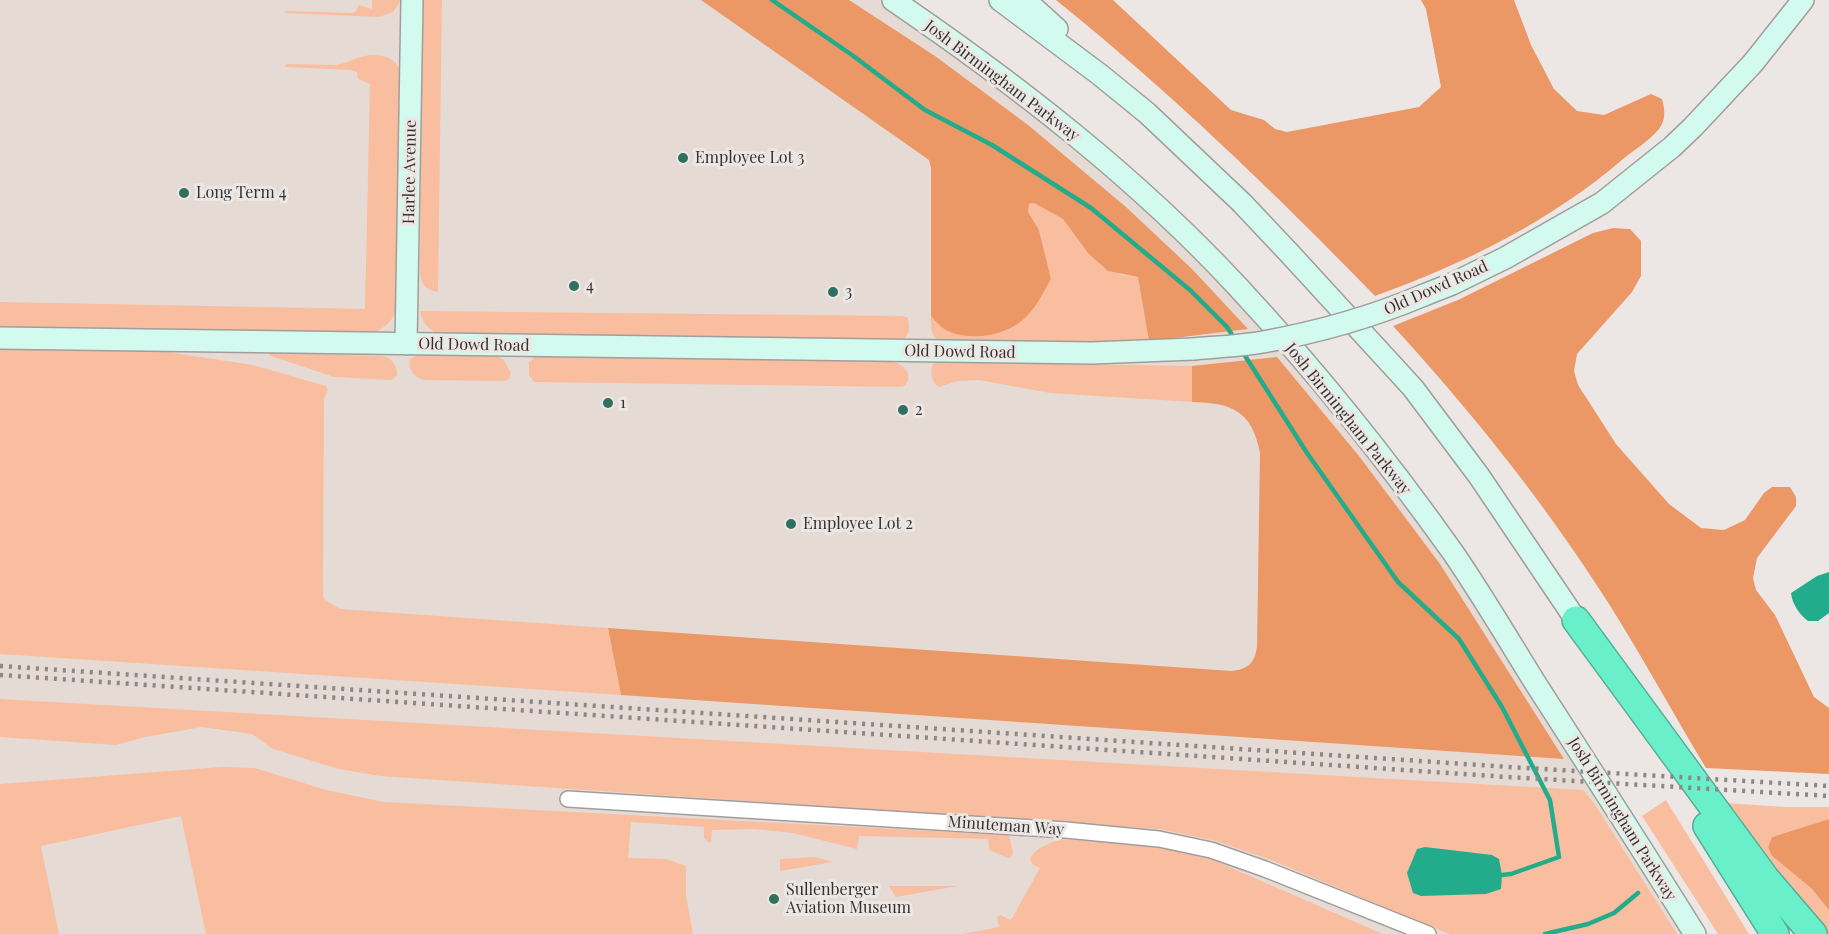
<!DOCTYPE html>
<html>
<head>
<meta charset="utf-8">
<style>
  body { margin:0 }
  canvas { display:block; background:#ece7e5 }
</style>
</head>
<body>
<canvas width="1829" height="934"></canvas>
<script>
const context = document.querySelector('canvas').getContext('2d');
context.lineJoin = 'round';
function paint(path, color) { context.fillStyle = color; context.fill(path, 'evenodd'); }
function strokePath(path, color, width, dash) { context.strokeStyle = color; context.lineWidth = width; context.lineCap = dash ? 'butt' : 'round'; context.setLineDash(dash || []); context.stroke(path); }
function drawText(font, color, halo, rows, align = 'center') {
  context.font = font + ' "Playfair Display",serif'; context.lineWidth = 6; context.setLineDash([]); context.textBaseline = 'middle'; context.strokeStyle = halo; context.fillStyle = color; for (const [text, x, y, turn = 0] of rows) {
    context.save(); context.translate(x, y); context.rotate((+turn || 0) * Math.PI / 180); context.textAlign = isNaN(turn) ? turn : align; if (halo) context.strokeText(text, 0, 0); context.fillText(text, 0, 0); context.restore();
  }
}
paint(new Path2D(`
  M0,0H893L1112,167L1374,446L1695,934H0Z`), '#e6dbd4');
paint(new Path2D(`
  M372,0H401L393,12L379,17L285,13L286,11L353,13L356,11L359,5L372,9Z
  M422,0H442L438,292C427,290 422,286 420,275Z
  M371,55C387,55 398,59 401,75L398,305C393,322 385,329 369,334L0,330V302L365,309L370,84L358,79L357,72L351,70L285,67L286,64L336,65C349,63 357,56 371,55Z
  M1034,203L1063,219L1088,253L1121,275L1138,277L1149,341L1137,344L941,342C930,336 931,328 931,316L939,326L1027,316L1051,279L1039,230L1028,212L1029,204Z
  M420,311L903,316L908,318L909,331L906,337L899,341L443,336C430,331 423,325 420,311Z
  M0,347L154,350L253,365L326,386L328,390L324,399L323,595L325,600L340,609L608,628L621,695L0,654Z
  M270,353L382,356C392,358 397,365 397,375L392,380L334,377L271,356L269,354Z
  M419,354L497,356L503,359L511,373L509,379L505,381L423,380C413,376 408,369 410,359Z
  M536,356L893,362C905,364 916,379 902,387L534,382L529,375V362Z
  M937,362L1192,366V402L1050,393L979,380L958,381L939,387C931,382 931,373 932,365Z
  M0,699L1583,790L1594,803L1677,934H1449L1271,860L1216,841L1159,829L380,776L339,769L273,749L252,734L202,727L145,737L116,745L0,737Z
  M221,767L255,768L326,790L384,802L1009,835L1013,853L1011,857L1008,858L989,850L988,839L859,836L857,849L793,833L754,829L712,830L711,842L709,843L704,838V827L631,822L628,858L666,859L686,866V896L693,934H206L181,816L41,846L59,934H0V784Z
  M1666,800L1749,934H1718L1642,816Z
  M1725,803L1785,807H1829V819L1772,837L1768,847L1772,856L1812,889L1829,910V934H1826L1773,868L1749,832Z
  M1062,839L1159,847L1213,860L1383,934H962L999,927L997,917L1000,915L1011,920L1040,868L1033,865L1030,860C1035,847 1050,843 1062,839Z
  M815,857L833,862L780,871V859Z
  M889,886H958L896,897Z`), '#f9be9f');
paint(new Path2D(`
  M701,0H849L935,56L1028,125L1126,207L1192,269L1248,329L1149,341L1138,277L1108,271L1088,253L1063,219L1034,203L1029,204L1028,212L1039,230L1051,279C1044,291 1038,304 1028,315C1011,334 977,341 953,333C944,330 937,324 931,316V168L929,160Z
  M1056,0H1113L1231,110L1264,120L1275,129L1287,132L1419,107L1441,87L1426,9L1421,0H1514L1531,45L1554,89L1577,111L1604,115L1651,94L1662,99C1665,110 1666,120 1659,129C1649,141 1634,150 1623,159C1551,221 1464,264 1375,296C1274,192 1169,91 1056,0Z
  M1613,228L1630,229L1641,241V276L1632,292L1577,354L1574,371L1578,385L1616,444L1669,504L1701,528L1724,530L1745,520L1764,493L1772,487H1790L1796,497V506L1757,558L1753,578L1756,590L1775,615L1814,697L1829,708V774L1706,768C1669,707 1635,643 1596,584C1536,492 1467,407 1393,326L1458,300L1593,233Z
  M1277,357L1359,456L1440,564L1564,759L621,695L608,628L1232,671C1248,669 1255,663 1257,646L1260,453C1252,410 1231,403 1192,402V366Z
  M1829,819V910L1812,889L1772,856L1768,847L1772,837Z`), '#ec9766');
paint(new Path2D(`
  M1829,572V613L1818,621H1808C1800,615 1792,604 1791,593L1817,576Z
  M1425,847L1492,855L1499,859L1502,875L1501,889L1486,894L1421,896L1413,893L1407,873L1417,849Z`), '#23ac8c');
strokePath(new Path2D(`
  M772,0L852,55L925,110L992,145L1091,208L1190,290L1227,327L1234,338
  M1242,351L1307,453L1398,582L1459,639L1502,707L1550,800L1559,857L1511,874L1502,875
  M1545,934L1588,924L1614,913L1638,893`), '#23ac8c', 4.5);
const street = new Path2D(`
  M568,799L1066,830L1159,839L1211,850L1265,869L1428,934`);
const secondary = new Path2D(`
  M893,0C1016,84 1136,177 1238,287C1316,371 1388,461 1454,554C1482,595 1508,639 1534,681C1588,765 1642,849 1695,934
  M1000,0L1099,74L1147,113L1242,203L1291,255L1413,388L1479,476L1576,620
  M1025,0L1057,29
  M1424,295L1452,284L1505,258L1602,203L1672,147L1693,127L1753,63L1803,0
  M0,338L1092,353L1193,349
  M406,344L412,0`);
const highway = new Path2D(`
  M1576,620L1766,879L1813,934
  M1707,826L1775,934`);
strokePath(street, '#a29d9b', 18);
strokePath(secondary, '#a29d9b', 24);
strokePath(highway, '#56ad94', 30);
strokePath(street, '#fff', 15);
strokePath(secondary, '#d2faef', 21);
strokePath(highway, '#69efca', 27);
strokePath(new Path2D(`
  M0,666L1509,767L1829,786
  M0,675L1508,777L1829,796`), '#8a8786', 4.5, [3, 6]);
const secondaryBridge = new Path2D(`
  M1193,349C1216,347 1240,346 1263,342C1319,332 1372,317 1424,295`);
strokePath(secondaryBridge, '#a29d9b', 24, []);
strokePath(secondaryBridge, '#d2faef', 21);
for (const [x, y, r, color] of [
  [683,158,6,"#30705e"],
  [184,193,6,"#30705e"],
  [574,286,6,"#30705e"],
  [833,292,6,"#30705e"],
  [608,403,6,"#30705e"],
  [903,410,6,"#30705e"],
  [791,524,6,"#30705e"],
  [774,899,6,"#30705e"]
]) { const dot = new Path2D(); dot.arc(x, y, r, 0, 2 * Math.PI); context.fillStyle = color; context.fill(dot); strokePath(dot, '#ece7e5', 2); }
drawText('16px', '#333231', '#ece7e5', [
  ["Josh Birmingham Parkway",1002,81,37],
  ["Harlee Avenue",410,172,-89],
  ["Old Dowd Road",1436,288,-24],
  ["Old Dowd Road",474,345,1],
  ["Old Dowd Road",960,352,1],
  ["Josh Birmingham Parkway",1348,419,51],
  ["Josh Birmingham Parkway",1622,819,58],
  ["Minuteman Way",1006,826,4]
]);
drawText('16px', '#333231', '#ece7e5', [
  ["Employee Lot 3",695,158],
  ["Long Term 4",196,193],
  ["4",586,286],
  ["3",845,292],
  ["1",620,403],
  ["2",915,410],
  ["Employee Lot 2",803,524],
  ["Sullenberger",786,890],
  ["Aviation Museum",786,908]
], 'left');
</script>
</body>
</html>
